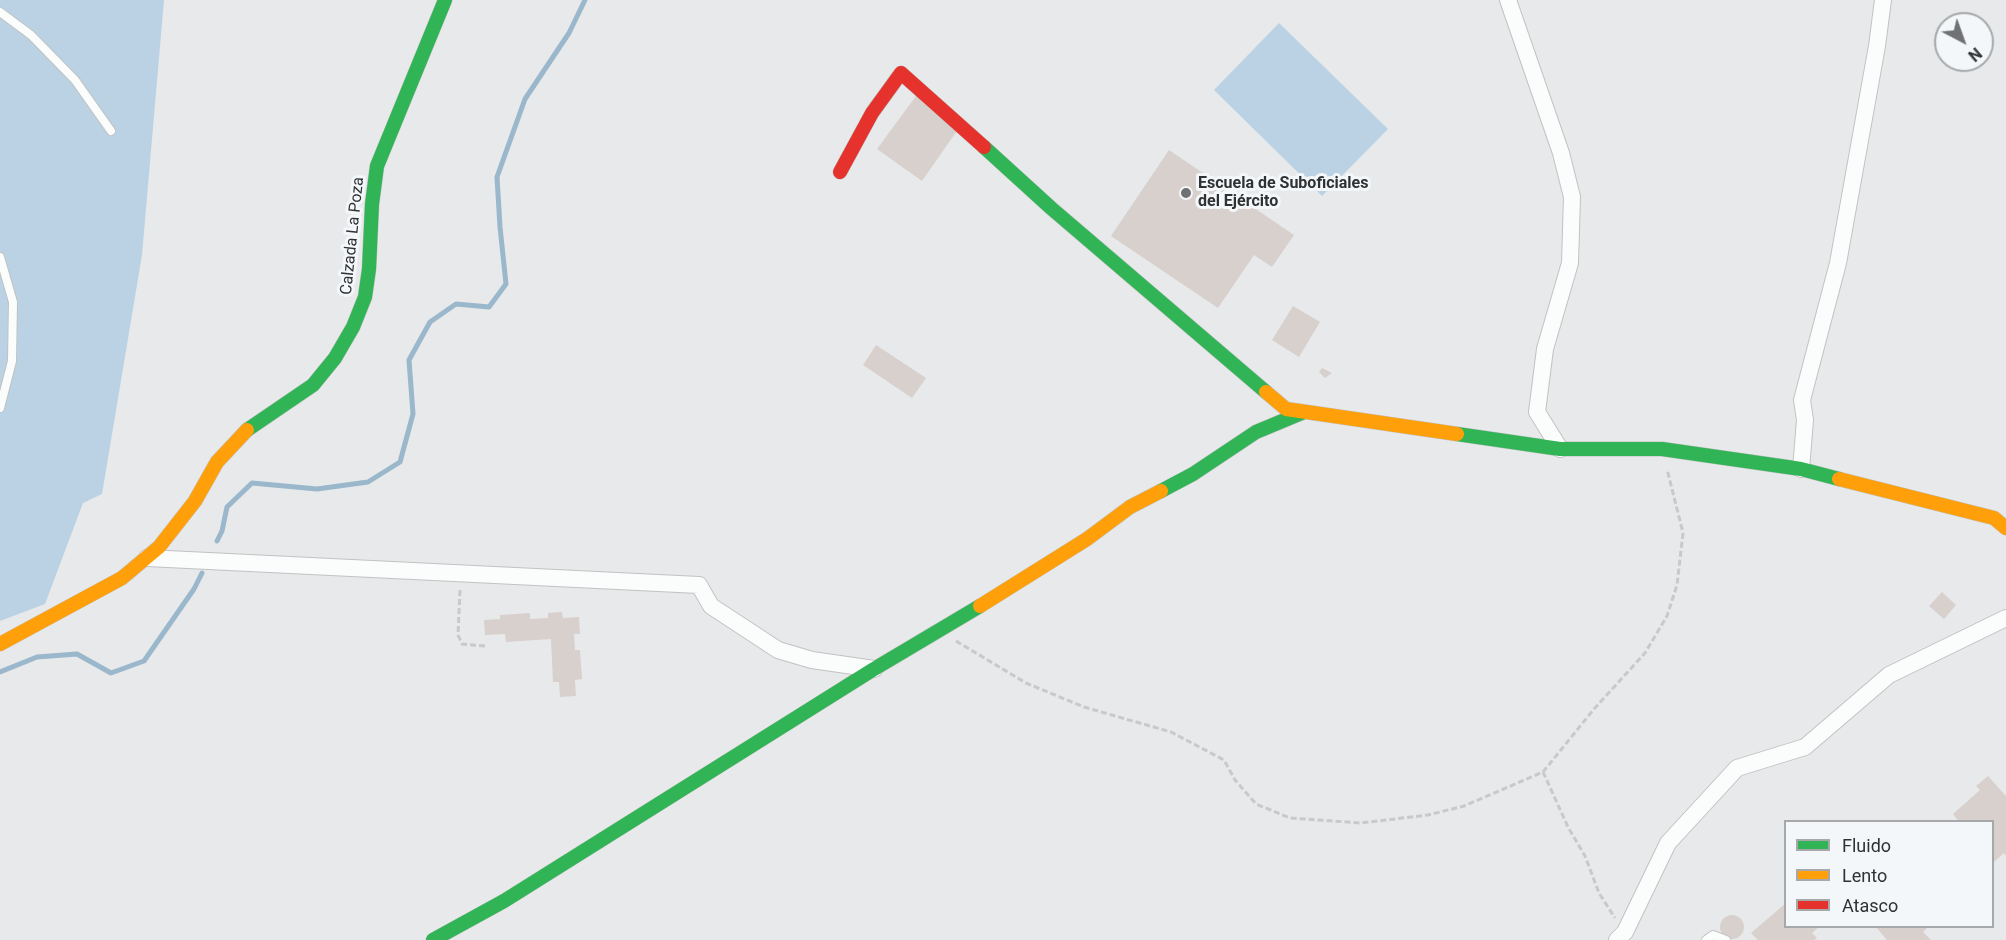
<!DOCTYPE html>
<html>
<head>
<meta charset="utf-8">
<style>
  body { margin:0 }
  #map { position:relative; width:2006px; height:940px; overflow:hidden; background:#e7e9eb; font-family:Roboto,sans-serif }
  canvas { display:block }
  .legend { position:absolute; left:1784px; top:820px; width:210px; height:108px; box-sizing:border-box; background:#f4f7f9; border:2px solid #a6a8a9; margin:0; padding:8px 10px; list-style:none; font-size:18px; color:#303132 }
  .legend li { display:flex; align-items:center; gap:12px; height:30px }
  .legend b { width:30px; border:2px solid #a6a8a9 }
  .north { position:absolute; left:1934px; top:12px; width:60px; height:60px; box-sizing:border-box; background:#f4f7f9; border:2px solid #a6a8a9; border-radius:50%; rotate:139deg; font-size:16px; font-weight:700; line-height:24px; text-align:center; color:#303132 }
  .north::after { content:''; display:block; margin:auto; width:21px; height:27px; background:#707173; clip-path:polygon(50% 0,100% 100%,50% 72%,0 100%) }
</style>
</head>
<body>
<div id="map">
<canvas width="2006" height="940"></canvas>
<ul class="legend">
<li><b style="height:8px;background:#30b455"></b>Fluido</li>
<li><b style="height:8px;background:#ff9f0a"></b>Lento</li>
<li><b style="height:8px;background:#e5322d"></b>Atasco</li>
</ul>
<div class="north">N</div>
</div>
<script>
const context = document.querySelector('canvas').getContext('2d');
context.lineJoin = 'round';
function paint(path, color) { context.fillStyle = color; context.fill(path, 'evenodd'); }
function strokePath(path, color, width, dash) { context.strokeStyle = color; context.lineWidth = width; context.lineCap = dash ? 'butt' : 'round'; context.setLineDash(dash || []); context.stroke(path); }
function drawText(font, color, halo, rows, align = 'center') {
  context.font = font + ' Roboto,sans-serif'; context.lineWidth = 6; context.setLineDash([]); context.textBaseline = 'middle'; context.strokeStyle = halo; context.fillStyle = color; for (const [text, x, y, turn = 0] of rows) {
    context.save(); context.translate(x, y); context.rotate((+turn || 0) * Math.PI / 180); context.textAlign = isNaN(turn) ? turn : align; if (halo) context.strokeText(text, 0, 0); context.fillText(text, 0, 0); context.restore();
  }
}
paint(new Path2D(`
  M0,0H164L142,255L102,494L83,503L45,604L0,621Z
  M1279,23L1388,129L1322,196L1214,90Z`), '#bad2e4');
strokePath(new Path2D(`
  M217,541L222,531L227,507L252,483L317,489L368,482L400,462L413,414L409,360L430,322L456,304L489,307L506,284L500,227L497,177L525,99L569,33L585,0
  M0,672L37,657L77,654L111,673L144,661L194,589L202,573`), '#9ab7cc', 5);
paint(new Path2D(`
  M916,96L959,128L922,181L877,149Z
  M1169,150L1294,235L1272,267L1254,255L1218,308L1111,236Z
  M1293,306L1320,322L1299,357L1272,340Z
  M876,345L926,378L912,398L863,365Z
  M1322,368L1332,373L1325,378L1319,372Z
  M1942,592L1956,605L1944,619L1929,606Z
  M562,612L563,618L579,617L580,634H574L575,650H580L582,679L575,680L576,696L560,697L559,682H553L551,639L506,642L505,634L485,635L484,620L500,619V615L530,613V619L548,618V613Z
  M1988,776L2006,796V856L2004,853L1994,862L1992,860V822H1959L1953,814L1980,790L1976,786Z
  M1786,903V926H1820L1812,933L1817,938L1814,940H1758L1751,933Z
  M1720 927a12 12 0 1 1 24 0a12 12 0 1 1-24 0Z
  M1875,926H1929L1923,932L1931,940H1887Z`), '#d8d0cc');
const lane = new Path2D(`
  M0,12L31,35L75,80L111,131
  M0,257L13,302L12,361L0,408
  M1706,940L1713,935L1726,940`);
const street = new Path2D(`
  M1508,0L1561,153L1572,197L1570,263L1545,349L1537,412L1560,449
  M1801,469L1805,420L1802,400L1838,263L1877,46L1883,0
  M147,558L699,585L711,606L778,650L812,660L874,669
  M1617,940L1625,932L1668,843L1737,768L1805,747L1889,675L2006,618`);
const fast = new Path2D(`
  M984,147L1051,208L1266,392
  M247,430L313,385L335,358L353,327L365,297L369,269L372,204L377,166L445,0
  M1457,434L1560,449H1662L1801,469L1839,479
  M1161,491L1193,474L1256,432L1304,412
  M433,940L504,901L874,669L980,606`);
const slow = new Path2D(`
  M1266,392L1286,409L1457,434
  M1839,479L1994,518L2006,528
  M980,606L1087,539L1130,507L1161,491
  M0,644L122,578L159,547L195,501L217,462L247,430`);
const jam = new Path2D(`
  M840,172L872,113L901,73L984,147`);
strokePath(lane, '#c1c2c3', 10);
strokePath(street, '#c1c2c3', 18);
strokePath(fast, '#c1c2c3', 15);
strokePath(slow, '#c1c2c3', 15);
strokePath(jam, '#c1c2c3', 15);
strokePath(new Path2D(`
  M460,590L458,635L462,644L485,646
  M956,641L1026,683L1084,707L1171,732L1224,760L1235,780L1256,804L1290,818L1361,823L1428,815L1464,806L1543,772L1594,709L1645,653L1667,616L1677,585L1683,533L1667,469
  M1543,772L1568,827L1585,856L1599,893L1615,918`), '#c8c9c9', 3, [6, 3]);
strokePath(lane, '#fbfcfc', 8);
strokePath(street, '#fbfcfc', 16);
strokePath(fast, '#30b455', 14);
strokePath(slow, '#ff9f0a', 14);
strokePath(jam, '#e5322d', 14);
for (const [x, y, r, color] of [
  [1186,193,6,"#707173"]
]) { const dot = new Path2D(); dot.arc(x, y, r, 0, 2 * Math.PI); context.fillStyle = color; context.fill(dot); strokePath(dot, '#f4f7f9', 2); }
drawText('bold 16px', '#303132', '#f4f7f9', [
  ["Escuela de Suboficiales",1198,184],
  ["del Ejército",1198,202]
], 'left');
drawText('16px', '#303132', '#f4f7f9', [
  ["Calzada La Poza",353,236,-84]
]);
</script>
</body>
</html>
